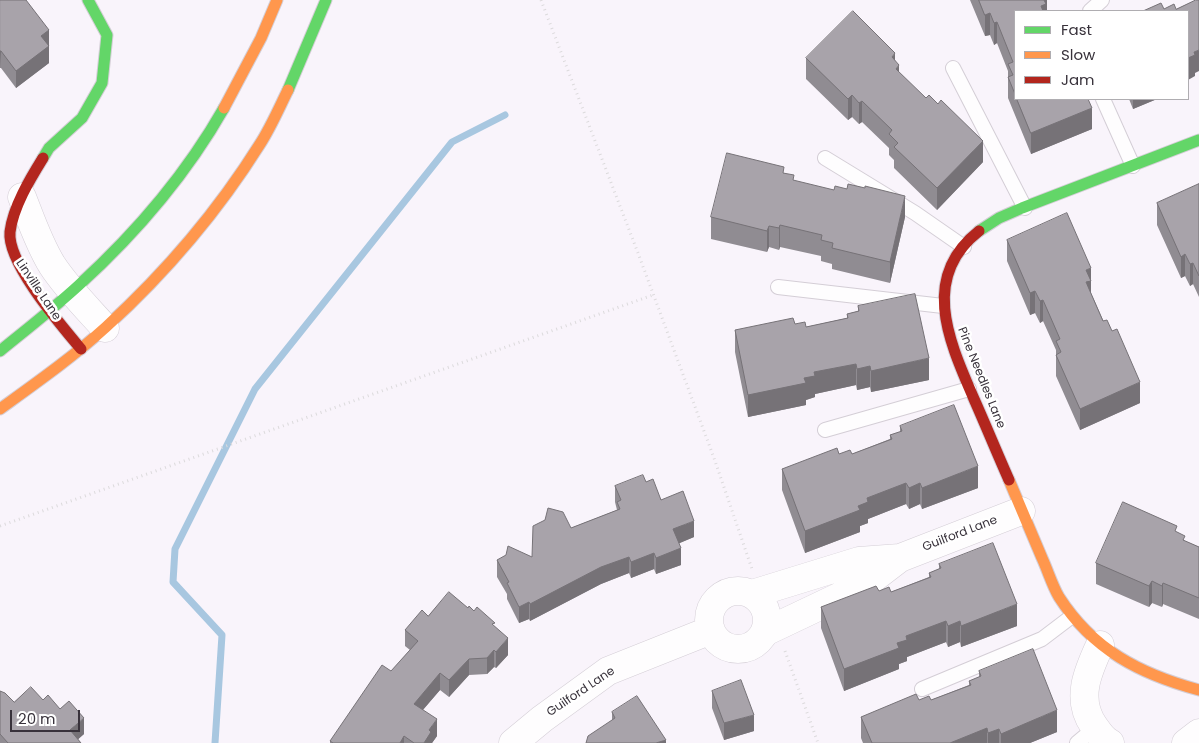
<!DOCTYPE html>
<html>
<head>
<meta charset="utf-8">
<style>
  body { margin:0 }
  #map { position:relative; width:1199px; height:743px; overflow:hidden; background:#f9f4fb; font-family:Poppins,sans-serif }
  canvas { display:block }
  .legend { position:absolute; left:1014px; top:10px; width:175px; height:90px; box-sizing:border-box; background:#fff; border:1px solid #afadb1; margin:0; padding:6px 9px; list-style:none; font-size:15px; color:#38323b }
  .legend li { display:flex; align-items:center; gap:10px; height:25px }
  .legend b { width:25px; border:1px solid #afadb1 }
  .scale { position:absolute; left:10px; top:710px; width:70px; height:22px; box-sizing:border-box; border:2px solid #38323b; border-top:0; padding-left:6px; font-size:15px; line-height:18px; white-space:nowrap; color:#38323b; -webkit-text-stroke:4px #fff; paint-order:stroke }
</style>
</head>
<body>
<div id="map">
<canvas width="1199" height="743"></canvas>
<ul class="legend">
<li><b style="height:6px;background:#63d668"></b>Fast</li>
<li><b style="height:6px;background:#ff974d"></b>Slow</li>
<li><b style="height:6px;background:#b3261e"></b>Jam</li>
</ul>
<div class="scale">20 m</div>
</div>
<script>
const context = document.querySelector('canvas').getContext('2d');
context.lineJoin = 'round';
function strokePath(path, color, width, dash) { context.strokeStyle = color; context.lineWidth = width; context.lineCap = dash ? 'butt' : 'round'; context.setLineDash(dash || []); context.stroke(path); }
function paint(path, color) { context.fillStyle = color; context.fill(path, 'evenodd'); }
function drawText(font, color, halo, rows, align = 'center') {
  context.font = font + ' Poppins,sans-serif'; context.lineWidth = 5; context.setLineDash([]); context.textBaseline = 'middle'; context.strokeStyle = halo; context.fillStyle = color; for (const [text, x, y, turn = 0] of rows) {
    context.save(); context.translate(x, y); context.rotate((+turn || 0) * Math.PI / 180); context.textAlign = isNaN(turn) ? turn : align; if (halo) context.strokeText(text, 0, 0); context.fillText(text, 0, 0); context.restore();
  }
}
strokePath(new Path2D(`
  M215,743L222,635L173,582L175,549L255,389L452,142L505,115`), '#a8c7e0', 7);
const lane = new Path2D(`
  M1090,11L1102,0
  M953,68L1025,208
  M1103,99L1133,166
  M825,158L915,213L964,247
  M778,287L943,306
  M825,430L969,389
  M922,689L1042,639L1071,617
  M1077,743L1095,728`);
const street = new Path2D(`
  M22,197C31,220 39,244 52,265C67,288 87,308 105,328
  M709 620a29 29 0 1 1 58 0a29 29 0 1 1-58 0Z
  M752,594L859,561L900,558
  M765,632L866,584L900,558L1021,511
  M1100,645C1088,671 1075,699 1094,726C1099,733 1102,739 1110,743
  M513,743L542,719L608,671L711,630
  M1186,743L1199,733`);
const fast = new Path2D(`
  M288,90L326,0
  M43,158L49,148L82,118L102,83L107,35L88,0
  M979,231L999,218L1022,208L1199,140
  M0,351C27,329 54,308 79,285C135,234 187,173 224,108`);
const slow = new Path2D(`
  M224,108L261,38L277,0
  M0,409C36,383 73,357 106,327C164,274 218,211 260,144C271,127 279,108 288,90
  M1009,480C1020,506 1031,532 1042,558C1048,571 1052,585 1059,597C1093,650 1140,674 1199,690`);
const jam = new Path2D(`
  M43,158C30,179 13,207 10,232C7,263 61,325 81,349
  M979,231C919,278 950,343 974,399C986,426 997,453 1009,480`);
strokePath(lane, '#d4ced6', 16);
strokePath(street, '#d4ced6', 29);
strokePath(fast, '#d4ced6', 13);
strokePath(slow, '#d4ced6', 13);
strokePath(jam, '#d4ced6', 13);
strokePath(new Path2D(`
  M541,0L638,253L714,458L752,569
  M0,526L653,295
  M785,651L818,743`), '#dcdadc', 3, [1, 4]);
strokePath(lane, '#fefdfe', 14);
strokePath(street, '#fefdfe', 28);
strokePath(fast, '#63d668', 11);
strokePath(slow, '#ff974d', 11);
strokePath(jam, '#b3261e', 11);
paint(new Path2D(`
  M0,0L49,30V63L16,88L1,68H0Z
  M970,0H1047V11H1015V99H1088L1092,129L1031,154L1008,98V71L997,43L994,45L990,35L985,36Z
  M806,58L895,60L899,72L983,162L937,210L894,168V160L889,155V148L862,122L859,124L852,117L848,120L806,79Z
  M1129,99H1157L1133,109Z
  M784,173L794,181L905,217L890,283L832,269V264L821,261V256L780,247L779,250L769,247L767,252L711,239V217Z
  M1199,184V297L1193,284L1190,286L1185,276L1181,278L1157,225V203Z
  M1007,240L1091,289V293L1140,403L1080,430L1056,376V350L1043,321L1040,323L1035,313L1030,315L1007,261Z
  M858,306L929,380L871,392L870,387L857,390L856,385L815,394V397L806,400V405L748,417L735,352V330L806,327L847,318V314L858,311Z
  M900,426L978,488L922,509L920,504L909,509L906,504L868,519V523L860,526V532L805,553L782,490V469L839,454H852L890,439V435L900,432Z
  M646,482L694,537L679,543L681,565L656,574L654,569L631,578L629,573L601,584L530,621L529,619L519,623L507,599V594L497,577V560L532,557L571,528L617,510L615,502V486Z
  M1177,532L1185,541L1199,547V619L1163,604L1162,607L1152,603L1149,607L1096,584V563Z
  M939,564L1017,626L961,647L960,642L948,647L946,642L907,657V661L899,664V669L844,691L821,628V607L879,591L891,592L929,577V573L939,569Z
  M474,611L495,627L508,655L496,668L494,667L487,674L469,675L449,697L440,690L423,710L437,736L432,743H330V741L410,650L405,646V630L428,616Z
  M979,671L1057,732L1030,743H863L861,738V717L919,700H931L969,685V681L979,677Z
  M0,691L14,702L43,700L84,734L78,739L81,743H0Z
  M712,691L754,731L724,740L712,708Z
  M612,712L666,743H587L612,720Z`), '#908c92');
paint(new Path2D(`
  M1042,0H1047V11H1041Z
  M990,13V35L985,36V15Z
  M997,22V43L994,45V23Z
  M49,30V63L16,88V71L41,36Z
  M1199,50V71L1195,73V76L1188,80V58L1194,52Z
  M0,51H1L0,68Z
  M895,53V74L892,57Z
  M899,65V86L896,69Z
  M852,95V117L848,120V99Z
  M1133,99H1157L1133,109Z
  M862,101V122L859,124V103Z
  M1092,108V129L1031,154V133Z
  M983,141V162L937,210V188Z
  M905,196V217L890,283V262Z
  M780,225V247L779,250V228Z
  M769,226V247L767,252V231Z
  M1185,254V276L1181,278V257Z
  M1193,263V284L1190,286V264Z
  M1091,268V302L1086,282V270Z
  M1035,291V313L1030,315V293Z
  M1043,300V321L1040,323V301Z
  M929,358V380L871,392V371Z
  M856,364V385L815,394V397L806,400V405L748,417V395L804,378L814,372Z
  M870,366V387L857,390V369Z
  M1140,382V403L1080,430V409Z
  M978,466V488L922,509V488Z
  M906,483V504L868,519V523L860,526V532L805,553V531L858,506L867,498Z
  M920,483V504L909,509V488Z
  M694,521V537L673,546V529Z
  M681,548V565L656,574V558Z
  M654,553V569L631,578V562Z
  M629,557V573L601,584L530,621V604L601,567Z
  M1152,581V603L1149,607V586Z
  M1163,583V604L1162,607V586Z
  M529,602V619L519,623V607Z
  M1017,604V626L961,647V626Z
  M946,621V642L907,657V661L899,664V669L844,691V669L897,643L906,636Z
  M960,621V642L948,647V626Z
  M508,638V655L496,668V652Z
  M494,650V667L487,674V658Z
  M469,659V675L449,697V680Z
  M440,673V690L414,720V704Z
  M1057,710V732L1030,743H1001V734Z
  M754,715V731L724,740V723Z
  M84,718V734L74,743L70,730Z
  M437,719V736L432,743H424L429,730Z
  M987,728V743H950Z
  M999,729V743H988V733Z
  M404,736V743H400Z
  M666,740V743H656Z`), '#767277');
const building = new Path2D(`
  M0,0H26L49,30L41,36L49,46L16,71L1,51H0Z
  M979,0H1044L1046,4L1041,6L1043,11H1015V94L1008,77L1013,75L1008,64L1013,62L997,22L994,23L990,13L985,15Z
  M1196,0H1199V50L1194,52L1195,55L1188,58V11H1143L1161,3L1164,9L1174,4L1176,9Z
  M853,11L895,53L892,57L899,65L896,69L926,98L929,95L938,104L941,100L983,141L937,188L894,147L898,143L889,134L892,130L862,101L859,103L852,95L848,99L806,58Z
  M1017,99H1088L1092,108L1031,133Z
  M727,153L784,167L783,173L794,175L793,180L834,190L835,186L847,189L848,184L865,188V186L905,196L890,262L832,248L833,243L821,240L822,235L780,225L779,228L769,226L767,231L711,217Z
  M1199,184V276L1193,263L1190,264L1185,254L1181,257L1157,203Z
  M1067,213L1091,268L1086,270L1091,281L1086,282L1103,321L1107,320L1112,331L1117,329L1140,382L1080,409L1056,355L1061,352L1056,341L1060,339L1043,300L1040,301L1035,291L1030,293L1007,240Z
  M915,294L929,358L871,371L870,366L857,369L856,364L814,372L815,376L804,378L806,383L748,395L735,330L793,318L795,324L805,322L806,327L848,318L847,314L859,311L858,306Z
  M954,405L978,466L922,488L920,483L909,488L906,483L867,498L868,502L858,506L860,510L805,531L782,469L837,448L839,454L850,450L852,454L892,439L890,435L902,431L900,426Z
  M643,475L646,482L653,479L661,500L683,491L694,521L673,529L681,548L656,558L654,553L631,562L629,557L601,567L530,604L529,602L519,607L507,583L509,582L497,560L506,555L508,546L532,557L533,526L545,520L548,508L563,512L571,528L620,509L617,502L621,500L615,486Z
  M1123,502L1177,526L1175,531L1185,536L1183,540L1199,547V598L1163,583L1162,586L1152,581L1149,586L1096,563Z
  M993,543L1017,604L961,626L960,621L948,626L946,621L906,636L907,640L897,643L899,648L844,669L821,607L876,586L879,591L889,587L891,592L931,577L929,573L941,568L939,564Z
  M449,592L468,608L469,606L474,611L477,607L495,623L492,624L508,638L496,652L494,650L487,658L469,659L449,680L440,673L414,704L437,719L429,730L431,732L424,743H414L404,736L400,743H333L330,741L382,665L391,671L418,641L405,630L422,610L428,616Z
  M1033,649L1057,710L1001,734L999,729L988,733L987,728L950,743H872L861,717L916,694L919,700L929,696L931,700L971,685L969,681L981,676L979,671Z
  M741,680L754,715L724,723L712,691Z
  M31,687L43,700L48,695L60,709L69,701L84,718L70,730L81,743H8L0,734V691L5,693L14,702Z
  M637,696L666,740L656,743H586L588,736L615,718L612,712Z`);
paint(building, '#a8a3aa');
strokePath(building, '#767277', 1);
drawText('12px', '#38323b', '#fff', [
  ["Linville Lane",38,290,56],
  ["Pine Needles Lane",981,378,68],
  ["Guilford Lane",960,534,-21],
  ["Guilford Lane",581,692,-34]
]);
</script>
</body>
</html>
